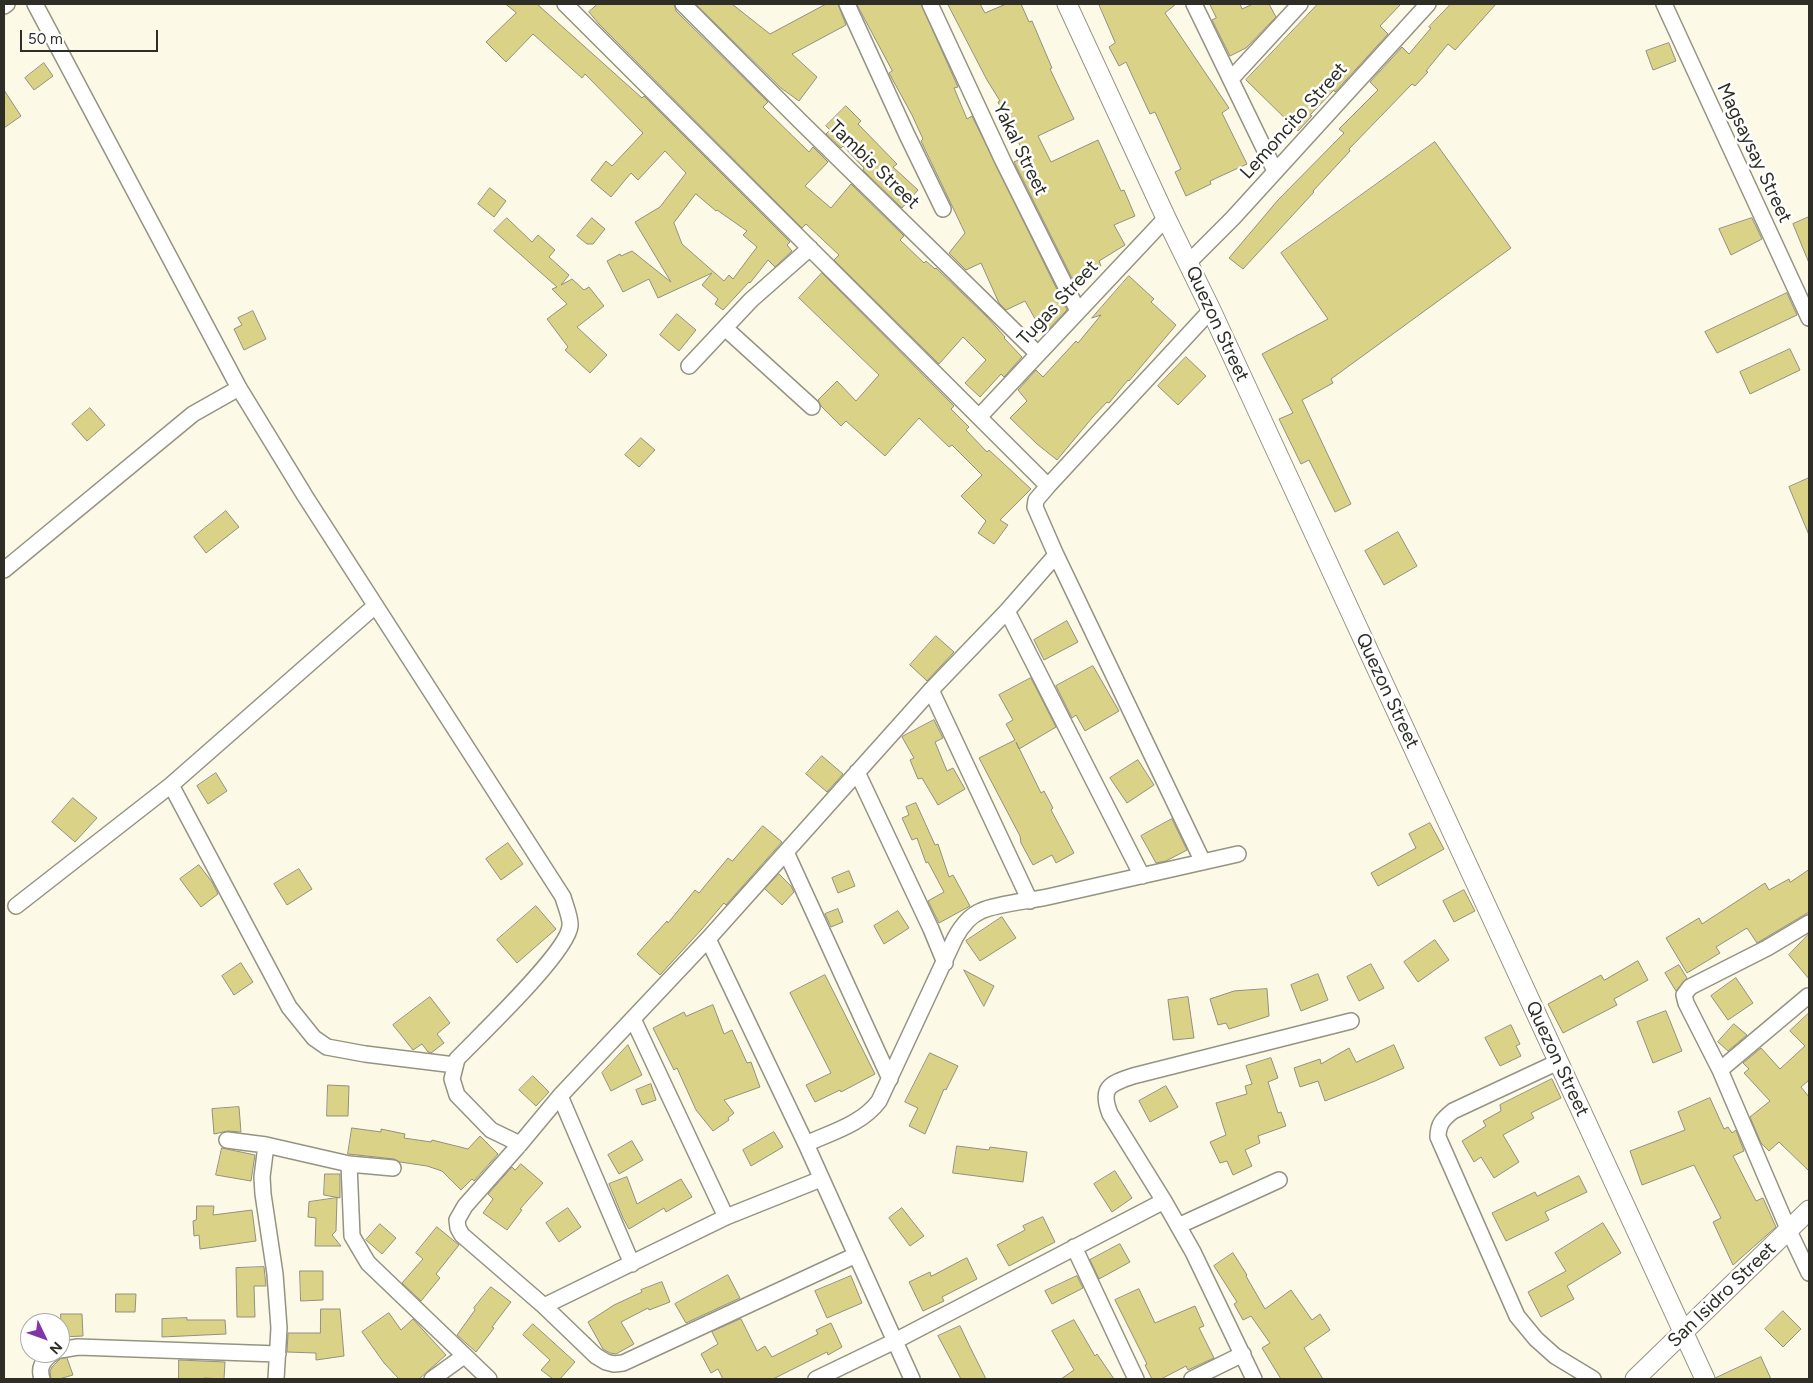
<!DOCTYPE html>
<html>
<head>
<meta charset="utf-8">
<style>
  body { margin:0 }
  #map { position:relative; width:1813px; height:1383px; overflow:hidden; background:#fcfae7; font-family:Figtree,sans-serif }
  canvas { display:block }
  .frame { position:absolute; inset:0; border:5px solid #2e2e27; pointer-events:none }
  .north { position:absolute; left:20px; top:1313px; width:50px; height:50px; box-sizing:border-box; background:#fff; border:1px solid #ababa9; border-radius:50%; rotate:132deg; font-size:14px; font-weight:700; line-height:20px; text-align:center; color:#2e2e27 }
  .north::after { content:''; display:block; margin:auto; width:18px; height:22px; background:#8135a6; clip-path:polygon(50% 0,100% 100%,50% 72%,0 100%) }
  .scale { position:absolute; left:20px; top:30px; width:138px; height:22px; box-sizing:border-box; border:2px solid #2e2e27; border-top:0; padding-left:6px; font-size:15px; line-height:18px; white-space:nowrap; color:#2e2e27; -webkit-text-stroke:4px #fff; paint-order:stroke }
</style>
</head>
<body>
<div id="map">
<canvas width="1813" height="1383"></canvas>
<div class="frame"></div>
<div class="north">N</div>
<div class="scale">50 m</div>
</div>
<script>
const context = document.querySelector('canvas').getContext('2d');
context.lineJoin = 'round';
function paint(path, color) { context.fillStyle = color; context.fill(path, 'evenodd'); }
function strokePath(path, color, width, dash) { context.strokeStyle = color; context.lineWidth = width; context.lineCap = dash ? 'butt' : 'round'; context.setLineDash(dash || []); context.stroke(path); }
function drawText(font, color, halo, rows, align = 'center') {
  context.font = font + ' Figtree,sans-serif'; context.lineWidth = 5; context.setLineDash([]); context.textBaseline = 'middle'; context.strokeStyle = halo; context.fillStyle = color; for (const [text, x, y, turn = 0] of rows) {
    context.save(); context.translate(x, y); context.rotate((+turn || 0) * Math.PI / 180); context.textAlign = isNaN(turn) ? turn : align; if (halo) context.strokeText(text, 0, 0); context.fillText(text, 0, 0); context.restore();
  }
}
const building = new Path2D(`
  M506,4H537L642,98L644,96L790,242L787,245L792,251L775,267L768,260L750,283L749,282L723,310L715,304L718,299L702,285L712,273L658,298L649,279L623,292L607,261L620,254L621,256L632,251L671,282L635,222L660,207L686,173L665,151L638,180L631,173L611,197L591,180L606,161L612,166L643,133L585,74L582,78L533,34L506,62L486,42L516,13ZM696,194L716,211L717,210L747,231L743,235L757,247L733,279L729,275L724,281L682,244L674,223Z
  M598,4H674L676,11L768,102L763,107L809,152L813,147L828,162L805,186L831,208L851,184L904,236L900,240L924,263L926,261L935,269L936,268L987,317L1005,337L1004,338L1022,357L1004,377L1001,374L980,397L965,383L986,360L963,337L939,364L834,260L839,255L806,224L802,228L599,24L589,12Z
  M696,4H732L770,34L826,4H838L846,25L792,54L817,77L799,101L781,88Z
  M857,4H921L958,87L954,88L967,119L972,116L1067,310L1046,332L1043,333L1025,301L1006,310L999,303L981,263L966,270L949,253L965,233L921,141L923,139L912,115L889,73L892,71Z
  M948,4H980L985,13L1006,4H1021L1029,22L1032,21L1052,68L1050,69L1074,119L1038,136L1051,162L1098,140L1121,191L1124,190L1135,216L1114,225L1125,245L1099,261L1101,266L1073,280L1014,162L1026,156L1023,151L998,102L1000,101L987,80Z
  M1099,4H1176L1165,13L1229,108L1222,113L1247,164L1210,181L1211,184L1186,196L1175,172L1181,169L1155,112L1150,114L1126,62L1119,66L1109,47L1115,43Z
  M1210,4H1240L1242,9L1253,4H1269L1276,17L1246,48L1230,56L1212,20L1216,18Z
  M1318,4H1401L1380,26L1388,34L1335,92L1334,90L1310,115L1312,116L1298,131L1246,80Z
  M1451,4H1496L1455,50L1448,44L1426,71L1428,72L1415,86L1412,84L1349,149L1350,151L1313,191L1314,192L1243,269L1229,258L1278,200L1344,133L1339,129L1378,90L1370,82L1402,47L1409,54L1431,28L1429,27Z
  M1669,43L1676,61L1653,70L1646,51Z
  M44,63L53,76L34,90L25,78Z
  M4,90L21,116L4,128Z
  M846,106L861,121L858,124L897,164L893,167L918,190L902,208L863,170L864,168L843,146L841,148L826,134L830,130L826,126Z
  M1435,142L1511,248L1331,379L1333,383L1302,400L1351,504L1335,512L1309,460L1301,464L1279,419L1293,413L1262,354L1328,319L1281,253Z
  M490,188L506,201L494,217L478,204Z
  M1809,217V263L1793,224Z
  M507,218L532,242L538,235L555,250L549,257L569,275L561,285L572,279L584,290L589,287L604,306L577,327L607,355L590,373L565,350L568,347L547,319L567,304L552,289L557,287L494,231Z
  M592,218L605,229L593,244H587L577,236Z
  M1752,218L1762,239L1731,255L1719,229Z
  M822,273L954,406L951,409L969,427L966,430L987,452L989,450L1031,489L1000,520L1008,525L994,544L978,533L986,521L961,496L982,475L952,445L949,447L919,418L885,456L846,421L841,426L821,406L818,400L837,381L856,401L879,375L799,298Z
  M1129,276L1154,299L1151,302L1176,325L1129,381L1128,380L1109,403L1107,402L1092,418L1057,460L1037,444L1010,418L1027,401L1018,390L1036,370L1043,377L1076,341L1078,343L1101,315L1092,318Z
  M1787,293L1797,315L1717,353L1705,332Z
  M253,311L266,339L244,350L234,329L242,325L238,318Z
  M677,314L696,330L679,351L660,335Z
  M1790,349L1800,370L1750,394L1740,372Z
  M1186,357L1206,376L1178,405L1158,386Z
  M90,408L105,425L87,441L72,424Z
  M641,438L655,450L639,467L625,455Z
  M1809,478V535L1789,487Z
  M226,511L239,527L206,553L194,537Z
  M1398,532L1417,566L1384,585L1365,551Z
  M1067,621L1078,642L1044,660L1034,640Z
  M936,636L954,652L927,681L910,665Z
  M1093,666L1119,711L1085,731L1076,715L1072,718L1056,686Z
  M1031,678L1056,727L1019,749L1016,742L1041,793L1044,791L1053,808L1051,810L1074,853L1056,863L1052,855L1033,865L1021,843L1020,836L979,758L1015,740L1006,724L1013,720L999,695Z
  M934,720L943,738L935,742L947,771L953,768L965,789L938,805L922,778L918,779L910,760L914,758L902,737Z
  M822,756L843,774L827,792L806,774Z
  M1138,760L1154,785L1127,803L1110,778Z
  M216,773L227,791L208,804L197,786Z
  M73,798L97,818L75,842L52,822Z
  M916,803L935,845L938,844L949,877L953,875L970,906L939,923L928,901L944,892L928,862L926,863L917,838L912,840L902,818L909,815L906,807Z
  M1172,819L1187,850L1166,861L1156,863L1141,836Z
  M1430,823L1444,849L1378,886L1371,873L1416,848L1409,834Z
  M763,826L782,842L726,905L724,903L701,930L660,975L637,954L667,921L668,923L695,890L699,893L728,858L732,861Z
  M508,843L523,864L501,880L486,859Z
  M199,865L212,882L218,894L201,907L180,879Z
  M299,869L312,889L287,905L274,884Z
  M1809,870V912L1757,943L1747,928L1716,947L1720,953L1687,973L1666,938L1699,918L1702,924L1765,883L1769,890L1789,879L1790,882Z
  M849,871L855,886L838,893L832,878Z
  M779,874L791,886L794,892L782,905L765,889Z
  M1464,890L1475,911L1454,922L1443,901Z
  M536,906L556,929L517,963L497,940Z
  M838,909L843,922L831,927L825,914Z
  M898,911L909,928L884,944L874,926Z
  M1002,917L1016,938L980,961L966,941Z
  M1809,934V979L1789,955Z
  M1435,940L1449,960L1418,982L1404,962Z
  M1638,961L1648,980L1614,999L1617,1005L1563,1033L1548,1004L1601,975L1604,980Z
  M241,963L253,982L234,995L222,976Z
  M1371,964L1384,988L1359,1001L1347,977Z
  M1679,965L1687,978L1676,991L1665,973Z
  M964,970L994,986L984,1006Z
  M1318,974L1328,1000L1301,1011L1291,985Z
  M825,975L875,1074L841,1092L840,1090L815,1102L806,1085L831,1073L790,993Z
  M1736,978L1753,1003L1728,1020L1711,996Z
  M1267,989L1269,1016L1229,1029L1226,1023L1218,1025L1210,999L1234,991Z
  M430,997L450,1023L437,1034L444,1043L431,1053L428,1052L422,1044L413,1050L393,1025Z
  M1188,997L1194,1038L1173,1040L1168,1000Z
  M713,1005L724,1034L732,1030L747,1063L751,1062L760,1087L724,1100L734,1113L728,1118L729,1120L713,1131L696,1110L677,1068L674,1070L653,1028L684,1012L686,1016Z
  M1666,1011L1682,1051L1653,1063L1637,1022Z
  M1809,1013V1080L1801,1087L1809,1097V1171L1779,1142L1769,1151L1761,1143L1750,1117L1770,1101L1744,1073L1749,1069L1743,1063L1761,1048L1780,1069L1805,1046L1790,1031Z
  M1734,1024L1747,1035L1728,1051L1718,1042Z
  M1511,1025L1520,1044L1516,1046L1521,1056L1500,1066L1485,1038Z
  M628,1045L642,1075L611,1091L602,1073Z
  M1394,1045L1404,1068L1375,1081L1325,1101L1318,1081L1300,1087L1294,1068L1320,1059L1321,1064L1349,1048L1356,1062Z
  M930,1053L958,1066L946,1090L944,1089L925,1134L909,1126L918,1108L905,1102Z
  M1271,1058L1278,1078L1268,1082L1278,1113L1281,1112L1286,1126L1258,1136L1260,1143L1245,1150L1252,1166L1233,1175L1227,1161L1220,1163L1210,1142L1226,1135L1216,1103L1247,1094L1245,1086L1252,1084L1246,1066Z
  M533,1076L549,1092L536,1106L519,1090Z
  M1552,1079L1561,1098L1531,1113L1534,1118L1503,1135L1519,1162L1494,1178L1481,1157L1474,1162L1462,1141L1486,1126L1483,1121L1501,1111L1500,1105Z
  M651,1084L656,1100L642,1105L636,1090Z
  M328,1085L349,1086L348,1116H327Z
  M1166,1086L1178,1107L1150,1122L1139,1101Z
  M1710,1098L1724,1129L1728,1127L1732,1133L1736,1130L1744,1151L1733,1156L1756,1201L1763,1198L1776,1227L1733,1265L1713,1222L1721,1218L1694,1165L1642,1185L1630,1151L1685,1130L1678,1112Z
  M239,1107L241,1132L228,1131L214,1134L212,1109Z
  M352,1128L381,1132V1129L405,1134L404,1138L431,1142L432,1140L468,1149L480,1136L498,1154L474,1181L472,1179L461,1190L442,1171L427,1166L400,1162L394,1159L348,1154Z
  M774,1132L783,1147L751,1166L743,1150Z
  M632,1141L643,1160L619,1174L608,1155Z
  M957,1146L989,1150L990,1147L1027,1152L1023,1182L953,1173Z
  M222,1148L255,1155L251,1181L216,1175Z
  M521,1164L543,1183L520,1209L522,1210L507,1230L483,1213L493,1199L488,1194L512,1167L515,1170Z
  M1115,1171L1132,1198L1112,1212L1094,1184Z
  M325,1174H340V1198L324,1195Z
  M1579,1176L1587,1192L1545,1212L1549,1220L1506,1241L1492,1213L1535,1192L1537,1196Z
  M627,1177L637,1204L681,1179L692,1197L666,1212L664,1208L629,1229L623,1218L609,1184Z
  M337,1198L336,1231L332,1235L341,1246H315L316,1218L308,1217L309,1202Z
  M197,1206H214L213,1215L252,1210L256,1241L200,1249L199,1235L194,1236L193,1221L196,1220Z
  M568,1208L581,1227L559,1242L546,1223Z
  M902,1208L924,1236L910,1246L889,1218Z
  M1043,1217L1055,1242L1009,1266L997,1245L1025,1230L1023,1226Z
  M1603,1223L1621,1253L1567,1286L1574,1299L1541,1317L1528,1292L1566,1271L1555,1253Z
  M380,1224L396,1238L382,1254L366,1240Z
  M437,1227L459,1245L436,1274L440,1278L421,1301L402,1283L423,1259L416,1253Z
  M1120,1244L1130,1262L1099,1279L1090,1260Z
  M1233,1253L1247,1275L1246,1276L1265,1309L1291,1290L1312,1320L1320,1314L1330,1330L1304,1348L1323,1379H1281L1262,1348L1270,1343L1251,1316L1243,1320L1234,1304L1237,1302L1214,1266Z
  M967,1258L977,1279L942,1297L944,1301L923,1311L909,1282L930,1272L931,1276Z
  M264,1267L266,1286H254L255,1317H237L236,1268Z
  M300,1271H323V1300L301,1301Z
  M728,1275L740,1298L686,1323L675,1304Z
  M851,1276L862,1303L827,1318L815,1291Z
  M1077,1276L1083,1288L1052,1304L1045,1291Z
  M662,1282L670,1302L649,1310L648,1308L621,1322L634,1344L616,1354L610,1353L603,1349L588,1322L614,1305L642,1292L641,1290Z
  M491,1287L511,1302L492,1327L494,1328L476,1352L457,1335L475,1310L474,1308Z
  M1139,1289L1155,1323L1195,1306L1204,1326L1199,1328L1214,1358L1188,1370L1186,1366L1161,1379H1152L1145,1365L1147,1364L1115,1300Z
  M116,1294H136L135,1312H116Z
  M321,1309H340L344,1356L316,1360V1353L287,1352L288,1333H320Z
  M1783,1311L1801,1329L1783,1347L1765,1329Z
  M389,1313L401,1330L413,1319L446,1355L419,1379H399L384,1363L362,1332Z
  M61,1314H82L83,1336L62,1337Z
  M187,1318V1320H225L226,1334L162,1337V1319Z
  M741,1319L757,1351L765,1346L772,1357L818,1334L816,1330L831,1323L842,1347L828,1355L827,1352L773,1379H723L718,1369L711,1373L701,1354L718,1344L712,1332Z
  M1074,1320L1095,1356L1097,1354L1114,1379H1061L1074,1370L1052,1331Z
  M533,1324L575,1362L560,1379H553L541,1370L550,1360L523,1335Z
  M960,1326L970,1347L986,1379H961L938,1336Z
  M1761,1357L1771,1379H1716V1378Z
  M67,1358L73,1375L59,1379H51L50,1371L52,1367L60,1359Z
  M179,1360L225,1362L224,1379L204,1378V1379H179Z`);
paint(building, '#dad287');
strokePath(building, '#929180', 1);
const minor = new Path2D(`
  M35,4L239,388L305,496L563,897C565,905 571,918 570,926C568,952 479,1036 457,1059L452,1079L457,1095L491,1130L520,1144
  M565,4L1048,486
  M683,4L800,121L1038,354
  M847,4L907,135L943,209
  M930,4L1003,161L1078,311
  M1194,4L1275,171
  M1664,4L1809,318
  M4,6L7,4
  M1231,79L1300,4
  M1188,263L1233,218L1428,4
  M725,328L812,407
  M689,366L751,300L810,248
  M979,417L1166,218
  M4,570L193,414L239,388
  M1007,611L1142,876
  M931,690L1030,901
  M857,772L931,929L945,963
  M171,785L289,1007L314,1038L327,1047L365,1054L455,1065
  M786,852L890,1079
  M1203,862L1056,555L1035,507L1036,500L1048,486L1211,310
  M16,906L171,785L375,606
  M1809,923L1767,948L1690,987L1684,995L1686,1003L1720,1070L1789,1231L1809,1273
  M708,939L806,1144L912,1379
  M633,1019L726,1217
  M1558,1062L1453,1111C1443,1119 1438,1124 1438,1137L1517,1316L1536,1339L1555,1356L1593,1379
  M1720,1070L1808,996
  M560,1096L632,1264
  M227,1140L266,1145L262,1177L263,1194L275,1274L279,1328L276,1379
  M806,1144C832,1132 862,1124 879,1101L955,938C961,927 969,916 981,911C999,903 1031,901 1052,896C1114,882 1176,868 1238,854
  M266,1145L349,1164L393,1168
  M349,1164L352,1236L368,1263L489,1379
  M1178,1226L1279,1180
  M1074,1247L1136,1379
  M856,1255L623,1363L614,1364L606,1362L596,1356L544,1306L462,1235L458,1228L457,1220L465,1206L520,1144L560,1096L708,939L931,690L1007,611L1056,555
  M544,1306L726,1217L821,1179
  M60,1350L78,1347L278,1354
  M42,1379C38,1367 43,1360 53,1353
  M432,1379L464,1356
  M816,1379L895,1341L1164,1201
  M1192,1379L1243,1354
  M1254,1379L1193,1252L1164,1201L1110,1114C1100,1088 1109,1084 1133,1076L1351,1021`);
const tertiary = new Path2D(`
  M1067,4L1166,218L1211,310L1705,1379
  M1635,1379L1809,1210`);
strokePath(minor, '#959382', 18);
strokePath(tertiary, '#959382', 21);
strokePath(minor, '#fff', 15);
strokePath(tertiary, '#fff', 19);
drawText('19px', '#2e2e27', '#fff', [
  ["Lemoncito Street",1294,121,-48],
  ["Yakal Street",1020,149,64],
  ["Magsaysay Street",1754,153,65],
  ["Tambis Street",874,165,44],
  ["Tugas Street",1058,303,-47],
  ["Quezon Street",1217,324,65],
  ["Quezon Street",1387,691,65],
  ["Quezon Street",1557,1059,65],
  ["San Isidro Street",1722,1295,-44]
]);
</script>
</body>
</html>
